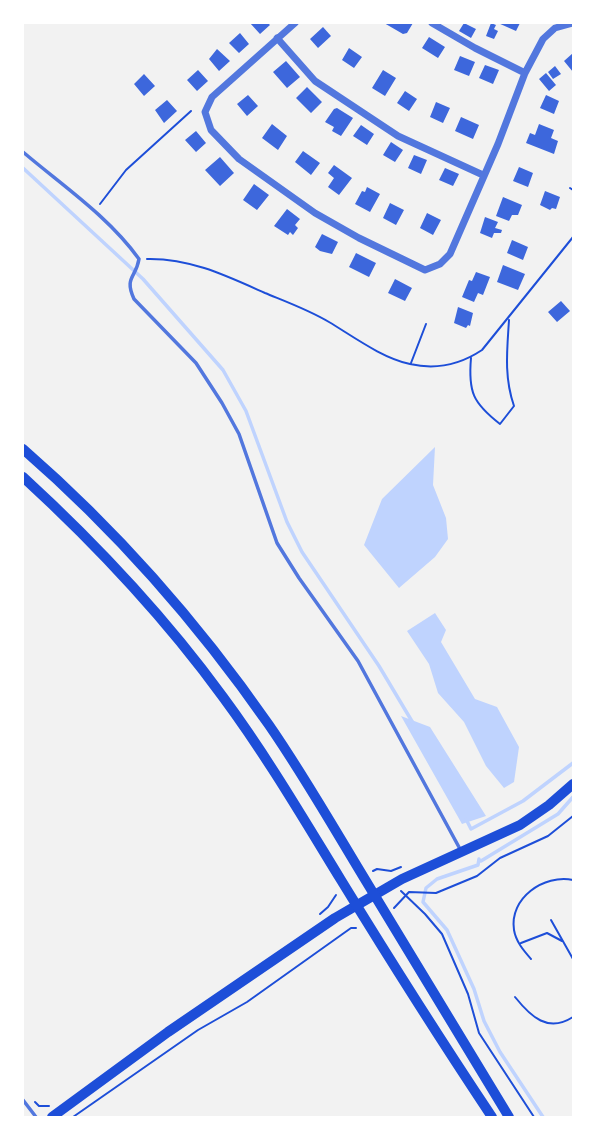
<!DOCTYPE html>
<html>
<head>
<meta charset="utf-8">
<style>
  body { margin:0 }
  #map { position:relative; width:596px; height:1140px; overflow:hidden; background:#f2f2f2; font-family:Mulish,sans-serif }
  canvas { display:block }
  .frame { position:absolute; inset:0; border:24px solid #fff; pointer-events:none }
</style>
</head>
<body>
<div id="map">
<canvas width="596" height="1140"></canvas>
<div class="frame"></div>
</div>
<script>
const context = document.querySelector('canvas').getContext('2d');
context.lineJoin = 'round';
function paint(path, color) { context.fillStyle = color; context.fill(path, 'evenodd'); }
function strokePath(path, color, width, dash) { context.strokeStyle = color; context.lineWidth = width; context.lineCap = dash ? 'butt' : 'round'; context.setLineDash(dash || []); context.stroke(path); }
paint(new Path2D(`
  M435,447L433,485L446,518L448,539L435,557L399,588L364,545L382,499Z
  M435,613L446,630L441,642L475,699L497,707L519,747L514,782L504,788L486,766L464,722L438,693L429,664L407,631Z
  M401,716L430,727L486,816L462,824Z`), '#bfd3fe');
strokePath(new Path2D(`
  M23,168L143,279L223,370L246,411L287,522L302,552L379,666L413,723
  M466,819L471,829L523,801L573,763
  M479,859L478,865L437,879L426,888L423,902L447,930L474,989L484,1021L500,1052L543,1117
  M481,861L558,814L573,797`), '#bfd3fe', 3.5);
paint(new Path2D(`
  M250,23H268L270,25L260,34Z
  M384,23H413L407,33L403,34Z
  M464,23L476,29L471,38L459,31Z
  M491,23L496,25L494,29L498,31L494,39L486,36Z
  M498,23H520L516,31Z
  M323,27L331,36L318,48L310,39Z
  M240,33L249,44L239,53L229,43Z
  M429,37L445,47L438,58L422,48Z
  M349,48L362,57L354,68L342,60Z
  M217,49L230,61L219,71L209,59Z
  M573,53V72L564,61Z
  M460,56L475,62L469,76L454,70Z
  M286,61L300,77L287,88L273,72Z
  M485,65L499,70L493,84L479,78Z
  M555,66L561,74L553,79L548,72Z
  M198,70L208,81L197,91L187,80Z
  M383,70L396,78L385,96L372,88Z
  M546,73L556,85L549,91L539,79Z
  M144,74L155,86L144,96L134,84Z
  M307,87L322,102L311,113L296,98Z
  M405,91L417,99L409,111L397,103Z
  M248,95L258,106L247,116L237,104Z
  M546,95L559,101L554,114L540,108Z
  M167,100L177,111L164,123L155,110Z
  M436,102L450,108L443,123L430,117Z
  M337,108L353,118L341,136L332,131L334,127L325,122L334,109Z
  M461,117L479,125L473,139L455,131Z
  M272,124L287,136L278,150L262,138Z
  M539,124L554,130L551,138L558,141L554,154L526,143L530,133L535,135Z
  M361,125L374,134L367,145L353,136Z
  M196,131L206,143L196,152L185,140Z
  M391,142L403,150L395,162L383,155Z
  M303,151L320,163L311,175L295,162Z
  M414,155L427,160L421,174L408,168Z
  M220,157L234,173L220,186L205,170Z
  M334,165L352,178L339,195L328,187L334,178L328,173Z
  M519,167L533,173L528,187L513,181Z
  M445,168L459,174L453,186L439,180Z
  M254,184L269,195L257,210L243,200Z
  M367,187L380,194L370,212L355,204L362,191L365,192Z
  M545,191L560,197L556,209L552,208L550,210L540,205Z
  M503,197L522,205L518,215H512L509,221L496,216Z
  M390,203L404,210L396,225L383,218Z
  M287,209L300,219L295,225L298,228L293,235L290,232L288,235L274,226Z
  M427,213L441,220L433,235L420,228Z
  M485,217L498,222L495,228L502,230L501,233H494L492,238L480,233Z
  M322,234L338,242L332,254L320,251L315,247Z
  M512,240L528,247L523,260L507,253Z
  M356,253L376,263L369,277L349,267Z
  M503,265L525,274L518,290L497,282Z
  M476,272L490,277L483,295L478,293L474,302L462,297L469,280L472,281Z
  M395,279L412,288L405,301L388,293Z
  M561,301L570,311L557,322L548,312Z
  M458,307L473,313L470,326L468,325L466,328L454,323Z`), '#3d67dc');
strokePath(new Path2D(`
  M570,188L573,190
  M100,204L126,170L191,111
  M147,259C190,258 227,276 265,293C287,302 309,310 329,322C354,337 382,358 410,364C436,370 461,364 482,350L573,237
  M471,358C468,392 473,403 500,424L514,406C504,377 507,351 509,320
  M411,363L426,324
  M373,871L377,869L391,871L401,867
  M401,891L425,914L442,934L468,994L479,1033L534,1117
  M394,908L409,892L436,893L477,876L500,858L548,836L573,816
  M320,914L328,907L336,895
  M551,920L573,959
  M521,943L547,933L562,941
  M531,959C524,951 516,942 514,930C509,898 544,874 573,880
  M515,997C531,1017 548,1033 573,1017
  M35,1102L39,1106H49
  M73,1117L198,1030L247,1002L351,928H356`), '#1d4ed8', 2);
strokePath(new Path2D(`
  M23,152C63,186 108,216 139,259C136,278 124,277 134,299L196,363L222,403L239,434L277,543L299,578L358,661L460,849
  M23,1100L36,1117`), '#5277de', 3.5);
strokePath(new Path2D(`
  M295,23L212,97L205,112L211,130L239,159L315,213L359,238L425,270L440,264L450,254L498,144L525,73L543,39L555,28L573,23
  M432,23L475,48L525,73
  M277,38L315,81L398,136L483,175`), '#5277de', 7);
strokePath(new Path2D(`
  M52,1117L168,1032L335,918L402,879L520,825L549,805L573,784`), '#1d4ed8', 10);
strokePath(new Path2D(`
  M23,449C116,530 198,623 269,725C305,777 336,832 369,886C416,963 463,1040 509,1117
  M23,477C96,544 164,616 223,697C266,755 303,818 341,880C390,960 440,1039 492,1117`), '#1d4ed8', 10);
</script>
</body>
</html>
